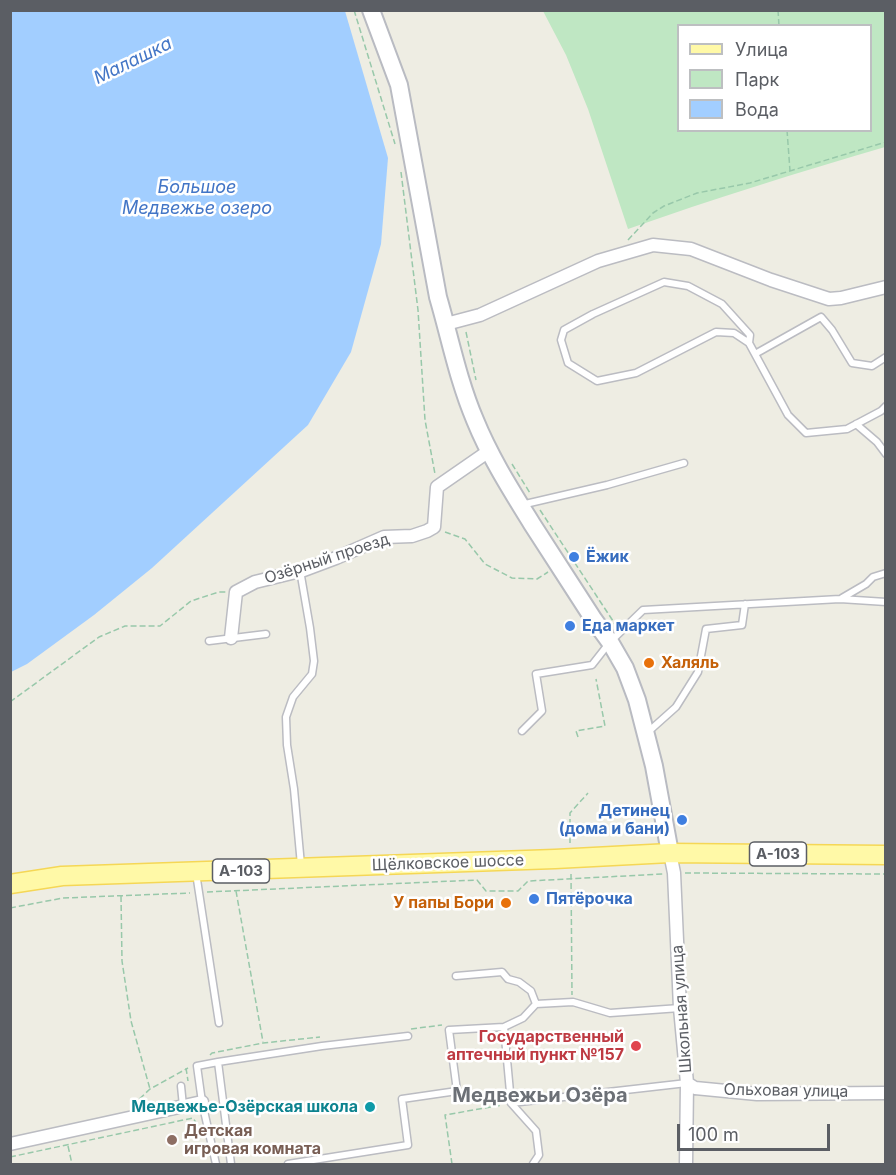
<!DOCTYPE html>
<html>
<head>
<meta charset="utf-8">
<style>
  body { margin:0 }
  #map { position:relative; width:896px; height:1175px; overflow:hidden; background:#eeede3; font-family:Inter,sans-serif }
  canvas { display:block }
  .frame { position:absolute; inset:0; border:12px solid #5b5e64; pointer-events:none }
  .legend { position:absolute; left:677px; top:24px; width:195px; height:108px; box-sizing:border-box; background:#fff; border:2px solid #bdbfc1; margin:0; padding:8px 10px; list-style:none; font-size:18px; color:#5b5e64 }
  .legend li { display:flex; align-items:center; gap:12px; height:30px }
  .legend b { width:30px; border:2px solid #bdbfc1 }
  .scale { position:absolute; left:677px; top:1124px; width:153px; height:27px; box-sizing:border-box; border:3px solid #5b5e64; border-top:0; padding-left:8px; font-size:18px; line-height:21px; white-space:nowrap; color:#5b5e64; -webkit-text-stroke:4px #fff; paint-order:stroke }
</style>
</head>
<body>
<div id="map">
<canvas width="896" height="1175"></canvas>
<div class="frame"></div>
<ul class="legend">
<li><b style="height:8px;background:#fff9a7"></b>Улица</li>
<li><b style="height:16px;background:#bfe7c3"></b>Парк</li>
<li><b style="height:16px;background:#a2ceff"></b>Вода</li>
</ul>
<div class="scale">100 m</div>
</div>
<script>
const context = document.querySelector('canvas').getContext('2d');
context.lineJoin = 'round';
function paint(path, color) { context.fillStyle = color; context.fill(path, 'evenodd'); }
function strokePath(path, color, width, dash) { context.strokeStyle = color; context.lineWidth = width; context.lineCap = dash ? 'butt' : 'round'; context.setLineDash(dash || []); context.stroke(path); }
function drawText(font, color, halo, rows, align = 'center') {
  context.font = font + ' Inter,sans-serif'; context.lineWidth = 5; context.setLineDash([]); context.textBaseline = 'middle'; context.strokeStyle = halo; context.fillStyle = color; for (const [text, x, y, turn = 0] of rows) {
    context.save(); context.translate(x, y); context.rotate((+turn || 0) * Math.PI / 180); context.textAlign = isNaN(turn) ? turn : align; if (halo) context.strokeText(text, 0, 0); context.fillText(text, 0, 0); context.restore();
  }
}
paint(new Path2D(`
  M543,11H885V147C799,172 713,199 628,229L588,109L566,55ZM678,26H870V130H678Z`), '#bfe7c3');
paint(new Path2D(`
  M11,10L345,11L388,158L381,244L351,352L308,425L152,568L94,615L27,664L11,672Z`), '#a2ceff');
const lane = new Path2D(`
  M749,343L750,335L722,304L688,286L664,282L593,314L564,330L561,340L568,363L597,381L636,373L716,332L734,333L749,343L788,415L806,433L847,429L881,411L886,406
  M755,354L821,317L832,330L852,363L872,366L886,357
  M856,424L877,442L886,454
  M521,505L607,485L684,463
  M842,598L866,584L873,577L886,573
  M209,641L266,634
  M522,731L542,711L536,674L592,665L610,642L643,610L840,599L886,602
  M648,732L676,707L698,672L706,629L742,625L745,604
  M301,865L294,789L287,745L286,717L293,697L312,674L314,661L310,628L301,576L304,571
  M196,873L219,1023
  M456,976L502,972L508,979L519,982L531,991L536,1004
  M680,1008L610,1013L573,1002L536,1004L523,1018L504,1027L511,1103L687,1083
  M181,1086L183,1106
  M511,1103L536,1131L539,1155L533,1164
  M216,1164L202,1102L197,1066L218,1062
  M231,1164L218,1062L322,1046L408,1036
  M288,1164L408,1145L402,1099L457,1091L449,1030L504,1027`);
const street = new Path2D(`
  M446,324L480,315L598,261L653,245L691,249L771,280L829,299L841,298L886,287
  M231,638L236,592L255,582L304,570L336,558L384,537L412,536L427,531L434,527L437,487L489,451
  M670,853L674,873L680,1008L687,1083L686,1164
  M687,1083L695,1088L757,1094L886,1093
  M10,1144L202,1102`);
const secondary = new Path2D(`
  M371,10L399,85L438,297C450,338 458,380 475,420C490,457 511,490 532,524C553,556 573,588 594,620L610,642L625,668L637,700L654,766L670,853`);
const primary = new Path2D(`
  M10,884L62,876L555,859L670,853L886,855`);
strokePath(lane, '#bbbcc2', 9);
strokePath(street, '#bbbcc2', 15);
strokePath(secondary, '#b9bbc2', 20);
strokePath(primary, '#f5d756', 21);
strokePath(new Path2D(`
  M354,10L395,144
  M778,10L779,26
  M787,130L790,171
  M401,172L418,310L425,420L435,474
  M628,240L653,213L664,206L697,193L750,183L886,142
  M466,332L476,380
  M512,464L530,493
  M540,510L615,624
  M445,532L465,539L485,564L512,578L537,579L548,572
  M10,702L99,637L125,626H160L191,601L219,592H226
  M578,737L576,731L605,726L596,679
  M570,843V813L588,793
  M685,873L886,874
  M571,874L572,995
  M236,891L263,1042
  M207,892L477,880L486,891H518L528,881L663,874
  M121,896L122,961L131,1021L150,1089
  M10,908L63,898L190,893
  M411,1029L442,1025
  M210,1055L212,1053L263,1043L320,1037
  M186,1068L188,1081
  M133,1105L150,1089L188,1068
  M68,1146L72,1164
  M10,1157L193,1118L197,1124
  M452,1164L445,1115L502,1105`), '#98c8aa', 1.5, [6, 3]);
strokePath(lane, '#fff', 6);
strokePath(street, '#fff', 12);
strokePath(secondary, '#fff', 16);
strokePath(primary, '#fff9a7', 18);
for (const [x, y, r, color] of [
  [574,557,6,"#3f7fe0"],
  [570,626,6,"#3f7fe0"],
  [649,663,6,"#e8710a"],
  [682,820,6,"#3f7fe0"],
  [534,899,6,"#3f7fe0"],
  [506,903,6,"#e8710a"],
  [636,1046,6,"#e0444e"],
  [370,1107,6,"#0f9aa8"],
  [172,1140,6,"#8d6e63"]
]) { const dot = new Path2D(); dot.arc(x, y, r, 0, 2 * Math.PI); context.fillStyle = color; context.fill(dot); strokePath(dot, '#fff', 2); }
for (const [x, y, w] of [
  [778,854,57],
  [241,871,57]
]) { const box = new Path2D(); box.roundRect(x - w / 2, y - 12, w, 24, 4.5); context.fillStyle = '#fff'; context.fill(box); strokePath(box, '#5b5e64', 1.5); }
drawText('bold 15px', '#5b5e64', null, [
  ["А-103",778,854],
  ["А-103",241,871]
]);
drawText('bold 16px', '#366cbe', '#fff', [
  ["Ёжик",586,557],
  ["Еда маркет",582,626],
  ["Детинец",670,811,"right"],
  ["(дома и бани)",670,829,"right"],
  ["Пятёрочка",546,899]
], 'left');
drawText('16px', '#5b5e64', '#fff', [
  ["Озёрный проезд",327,559,-18],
  ["Щёлковское шоссе",448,863,-2],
  ["Школьная улица",682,1009,-94],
  ["Ольховая улица",786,1091,1]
]);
drawText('bold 16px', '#c56008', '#fff', [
  ["Халяль",661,663],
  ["У папы Бори",494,903,"right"]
], 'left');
drawText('bold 16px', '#be3a42', '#fff', [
  ["Государственный",624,1037],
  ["аптечный пункт №157",624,1055]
], 'right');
drawText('bold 16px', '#0d838f', '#fff', [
  ["Медвежье-Озёрская школа",358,1107]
], 'right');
drawText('bold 16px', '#785e54', '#fff', [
  ["Детская",184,1131],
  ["игровая комната",184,1149]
], 'left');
drawText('italic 18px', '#4275c6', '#fff', [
  ["Малашка",133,61,-26],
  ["Большое",197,188],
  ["Медвежье озеро",197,209]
]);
drawText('bold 20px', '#6c7076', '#fff', [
  ["Медвежьи Озёра",540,1096]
]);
</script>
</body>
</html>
